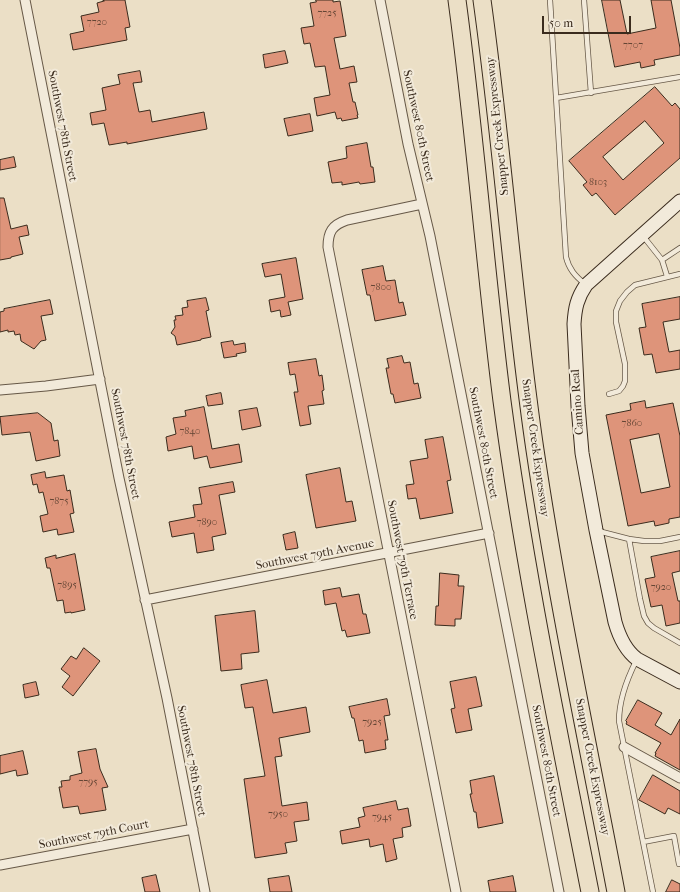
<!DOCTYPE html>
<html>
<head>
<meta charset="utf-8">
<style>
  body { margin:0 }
  #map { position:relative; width:680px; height:892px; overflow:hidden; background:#ebdfc6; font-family:"IM FELL French Canon",serif }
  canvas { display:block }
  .scale { position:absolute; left:542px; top:16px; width:89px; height:18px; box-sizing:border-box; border:2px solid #3a2b1d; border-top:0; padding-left:5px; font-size:12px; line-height:14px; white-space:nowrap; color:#3a2b1d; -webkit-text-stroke:3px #f2eada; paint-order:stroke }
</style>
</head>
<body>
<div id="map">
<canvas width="680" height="892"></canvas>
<div class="scale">50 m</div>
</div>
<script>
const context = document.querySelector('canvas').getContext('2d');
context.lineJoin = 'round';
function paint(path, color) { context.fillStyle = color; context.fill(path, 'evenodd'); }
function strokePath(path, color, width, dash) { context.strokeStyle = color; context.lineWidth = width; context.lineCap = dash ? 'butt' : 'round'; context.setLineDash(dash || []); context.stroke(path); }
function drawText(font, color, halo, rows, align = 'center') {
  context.font = font + ' "IM FELL French Canon",serif'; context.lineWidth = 4; context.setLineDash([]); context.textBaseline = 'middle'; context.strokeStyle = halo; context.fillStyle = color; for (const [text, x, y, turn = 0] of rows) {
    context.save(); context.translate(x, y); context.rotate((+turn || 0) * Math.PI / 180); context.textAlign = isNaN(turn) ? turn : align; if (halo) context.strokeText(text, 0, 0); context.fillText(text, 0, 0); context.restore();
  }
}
const building = new Path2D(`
  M103,0H125L130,27L125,28L127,40L73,50L70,34L84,31L81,16L99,12L97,3L104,1Z
  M316,0H333V2L340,1L346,36L334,38L340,69L354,66L357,82L349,83L353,102H355L358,115H357L358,118L342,121L341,118L337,119L335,112L317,116L314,98L330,95L325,66L315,67L310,43L304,44L301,28L314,26L310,3L316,2Z
  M602,0H620L627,34L656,28L651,0H671L680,48V55L654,60L655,65L641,68L640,62L615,67Z
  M285,51L288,63L265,68L263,55Z
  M140,71L142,82L133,83L139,112L150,110L152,122L204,112L207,129L127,144V142L109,145L104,123L92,125L90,113L106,110L102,88L120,84L118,75Z
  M655,87L672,106L675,103L680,109V158L615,215L596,193L592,196L583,185L587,182L569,161ZM645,121L664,143L623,180L603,157Z
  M310,114L313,131L288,136L284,119Z
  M367,143L371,167H373L375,182L360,184L359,182L342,185V182L332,183L328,162L347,158L346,147Z
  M14,157L16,167L0,170V160Z
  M0,198H4L11,229L27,225L29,235L19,237L23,254L11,257V258L0,260Z
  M296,258L303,299L288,302L291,315L281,317L280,310L271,312L269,300L285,297L281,274L265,277L262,264Z
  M383,266L386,281L395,280L399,303L403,302L406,315L375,321L370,295H367L362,270Z
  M680,297V319L663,322L669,352L680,350V369L656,373L652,354L644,355L639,328L646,327L642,304Z
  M206,298L209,310L206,311L211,337L201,339V340L177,345L175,336L171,333L175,327L174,320H176L175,316L183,315L182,308L188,307L187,301Z
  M50,300L53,314L41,316L46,340L41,341L34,349L21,341L20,334L15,335L14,331L8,332V330L0,332V312L4,311V309Z
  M233,341L234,345L245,343L246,352L236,354L237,356L224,358L221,343Z
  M402,356L404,363L410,362L414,384L418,383L421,398L395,403L393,394H391L386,368H389L387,359Z
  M316,359L319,376L322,375L324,390L322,391L324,404L308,406L311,424L300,426L294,392H298L295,374L290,375L288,363Z
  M221,393L223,404L208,406L206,396Z
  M645,401L646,408L673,403L680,436V517L669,519V523L655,526L654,521L628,526L606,415L631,410L630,404ZM659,434L670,487L641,493L630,440Z
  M204,407L212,449L239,444L242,462L210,468L207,456L194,459L192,446L168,451L166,437L176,434L173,418L186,416L185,411Z
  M257,408L261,426L242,430L239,411Z
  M38,413L51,423L54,441L58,440L60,456L36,461L30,432L2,435L0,417Z
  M443,437L451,480L447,481L453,513L420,519L416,498L408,499L406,485L414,484L410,461L428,458L425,440Z
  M340,468L346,502L352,501L356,521L316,528L306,475Z
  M45,472L46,478L64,475L67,491L70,490L74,513L70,514L74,532L58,535L57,529L43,532L40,516L48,514L43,492L39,493L37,484L33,485L31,475Z
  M233,482L235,492L219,495L226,534L212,537L214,550L197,553L194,533L172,537L169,522L195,517L193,505L202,504L199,488Z
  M295,532L298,548L286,550L283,535Z
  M680,551V571L672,573L678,601H680V623L666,626L662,605L651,607L645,579L655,577L651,557Z
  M75,554L85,610L71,613V612L65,613L63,600L57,601L50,568H47L45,558L56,555V558Z
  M440,573L459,575L458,586H464L461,619H455V626L435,625L436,606H438Z
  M340,588L342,597L359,594L363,614H366L370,633L347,637L345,630L342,631L336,603L325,605L323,591Z
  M255,611L259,652L241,654L242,669L221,671L215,616Z
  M84,648L100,661L73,696L62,687L70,676L61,669L71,656L76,659Z
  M476,677L482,706L468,709L472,730L456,733L451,709L455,708L450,682Z
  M267,680L273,713L306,707L310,732L279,738L282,756L275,757L282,806L307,802L309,820L294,822L297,841L285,843L287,853L255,858L244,779L265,776L253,707L245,708L241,685Z
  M36,682L39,695L25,698L23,685Z
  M387,699L390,715L384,716L388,740H385L386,749L365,753L363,740L359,741L354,718H352L349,707Z
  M638,700L662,713L655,725L671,735L680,719V770L655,756L656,753H655L661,743L626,724L627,722L626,721Z
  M96,749L100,769L108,787L102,788L106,810L80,814L78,806L63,808L59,787H62L61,781L70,780V776L82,773L78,752Z
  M23,751L28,774L17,776L16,770L0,774V756Z
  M653,775L680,791V814L668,808L665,814L639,800Z
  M494,776L503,823L478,828L476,812H474L470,794H472L470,781Z
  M396,801L398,810L408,808L411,826L402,828L403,837L393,839L397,859L386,862L383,844L370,847L369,839L342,844L340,831L360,827L358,818L365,816L363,808Z
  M156,875L160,892H145L142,878Z
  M289,876L292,892H270L268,879Z
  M513,876L516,892H490L488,881Z
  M672,880L680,884V892H666Z`);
paint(building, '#de947a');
strokePath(building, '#3a2b1d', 1);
const lane = new Path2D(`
  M550,0L566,257C569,269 575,276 585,284
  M584,0L591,93
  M556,98L680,77
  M643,236L662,260L667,276
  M662,260L680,248
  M609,394L619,391L623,386L625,381V364L616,322V311L620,301L627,292L635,285L680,274
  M598,531L629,539L644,541H660L680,537
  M629,539L640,599L644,616L648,623L654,628L680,643
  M636,661C627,679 619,700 619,721L653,892
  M643,842L674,836L679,864`);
const street = new Path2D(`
  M25,0L119,478L167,698L205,892
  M380,0L408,144L430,236L559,892
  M422,204L347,220C332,225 328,232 328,247L456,892
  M0,390L46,386L100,379
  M145,600L489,533
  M624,747L680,778
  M0,865L193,829`);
const secondary = new Path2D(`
  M680,201L586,285C577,298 575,308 574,324L578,406L582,453L596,530L615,622C619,636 625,650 637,659L680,682`);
const highway = new Path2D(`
  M457,0C475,133 485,268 502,401C524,566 558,729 590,892
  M482,0C503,150 513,301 535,450C557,599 588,745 616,892`);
strokePath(lane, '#665847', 6);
strokePath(street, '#665847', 11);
strokePath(secondary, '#3a2b1d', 15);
strokePath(highway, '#3a2b1d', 19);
strokePath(lane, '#f2eada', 4.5);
strokePath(street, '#f2eada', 9);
strokePath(secondary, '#f2eada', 13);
strokePath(highway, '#ebdfc6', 17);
drawText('10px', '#634534', null, [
  ["7725",327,14],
  ["7720",97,23],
  ["7707",633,46],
  ["8103",598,183],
  ["7800",381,288],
  ["7860",632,424],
  ["7840",190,432],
  ["7875",59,502],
  ["7890",207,523],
  ["7895",67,586],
  ["7920",661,588],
  ["7925",372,723],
  ["7795",88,783],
  ["7950",278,815],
  ["7945",382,818]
]);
drawText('12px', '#3a2b1d', '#f2eada', [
  ["Southwest 78th Street",62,126,79],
  ["Southwest 80th Street",418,126,78],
  ["Snapper Creek Expressway",498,126,-96],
  ["Camino Real",578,402,-94],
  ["Southwest 80th Street",483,443,79],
  ["Southwest 78th Street",125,444,79],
  ["Snapper Creek Expressway",535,448,82],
  ["Southwest 79th Avenue",315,555,-11],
  ["Southwest 79th Terrace",402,560,79],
  ["Southwest 78th Street",191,761,79],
  ["Southwest 80th Street",546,761,79],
  ["Snapper Creek Expressway",592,767,79],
  ["Southwest 79th Court",94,835,-11]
]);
</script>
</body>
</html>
